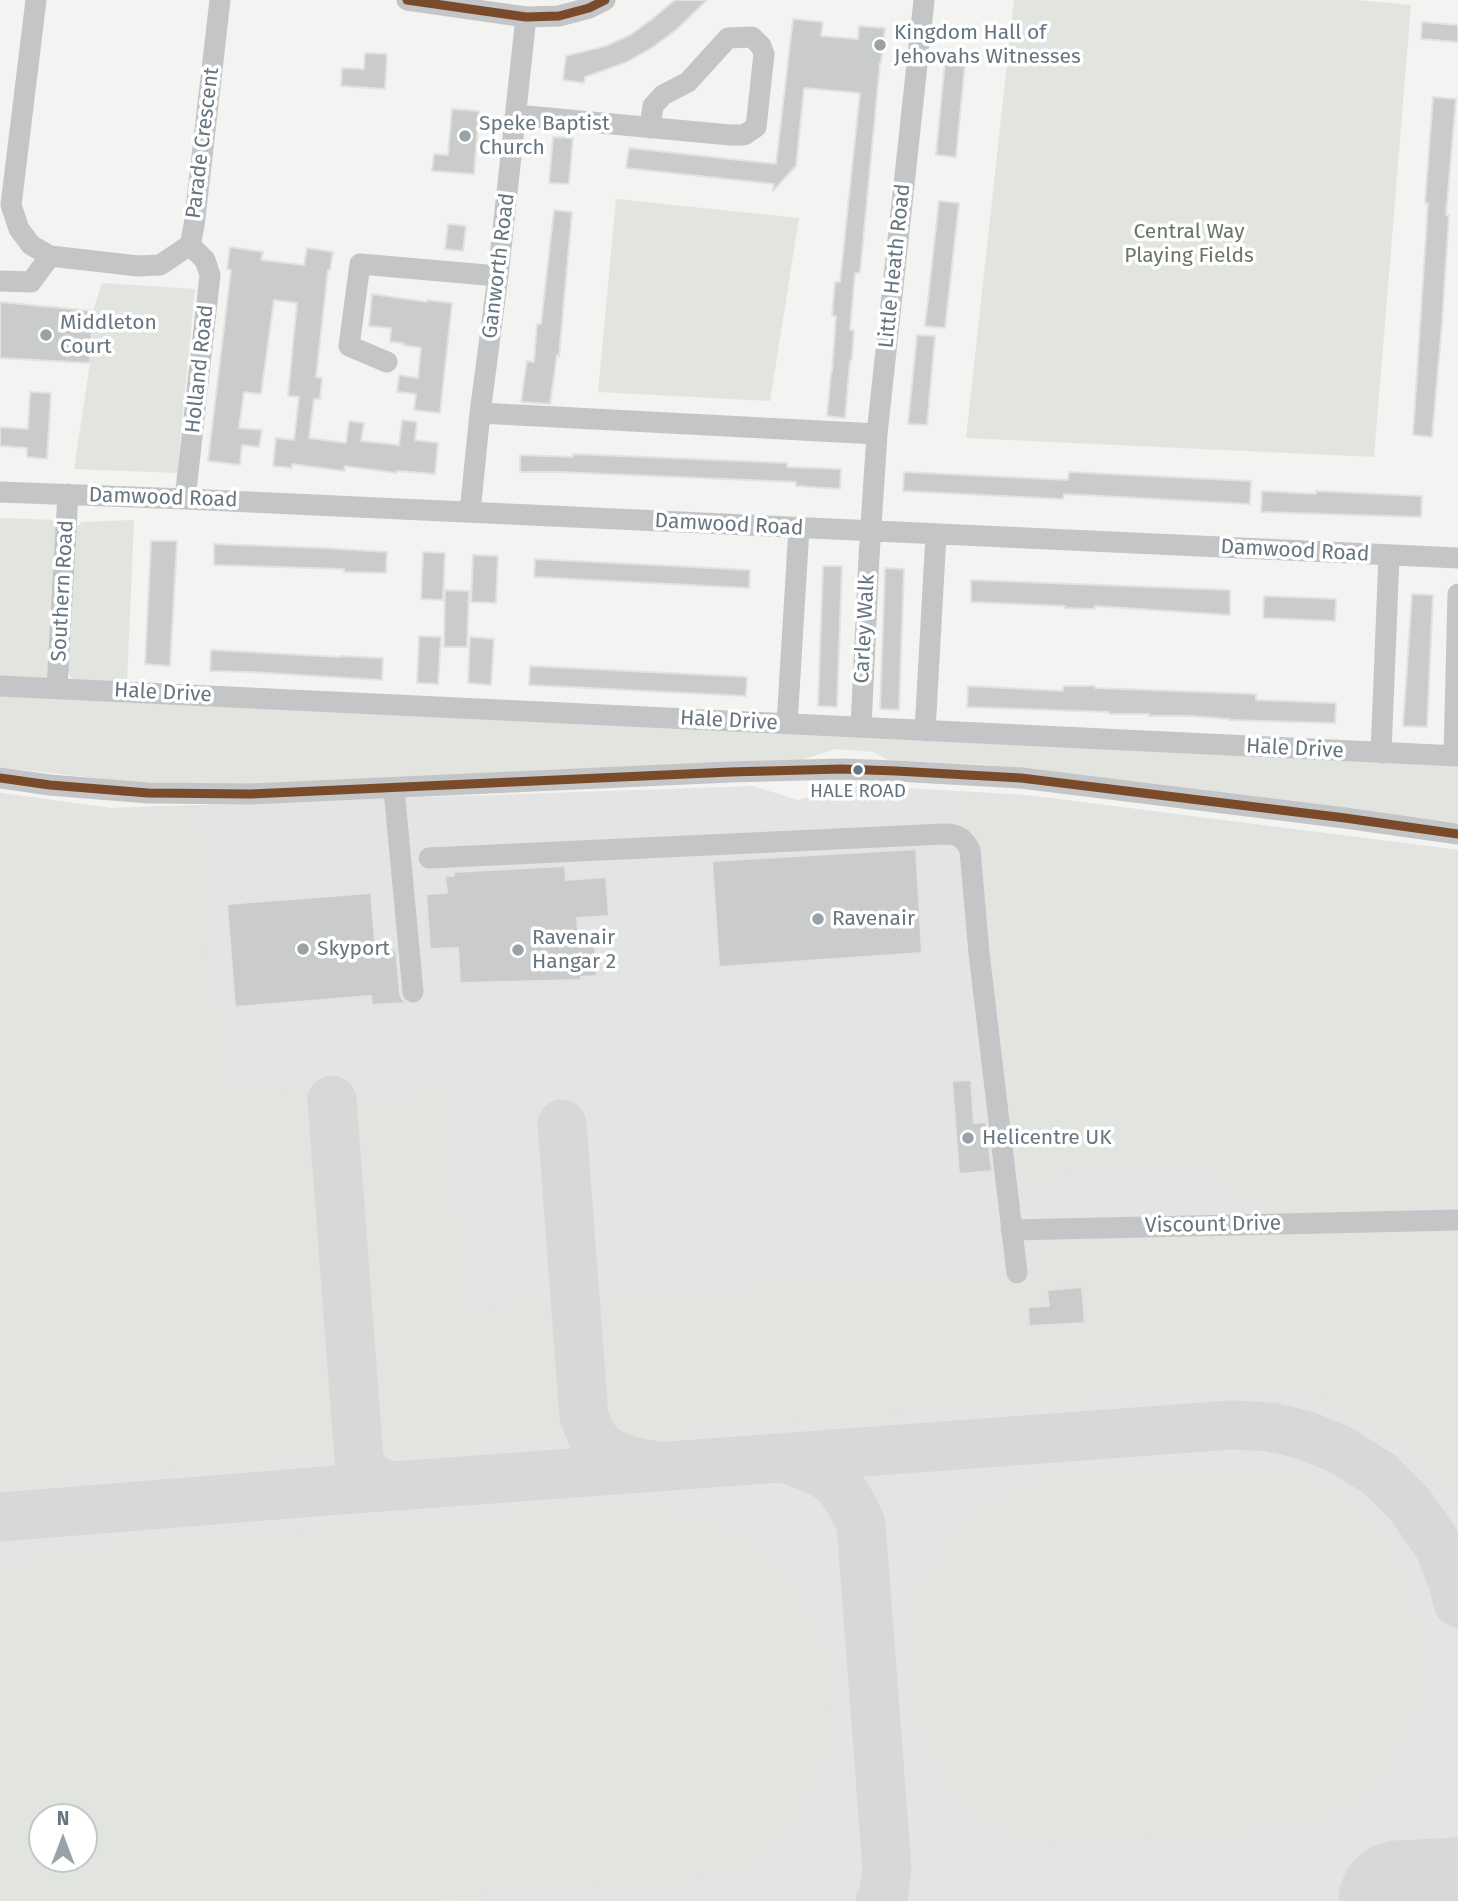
<!DOCTYPE html>
<html>
<head>
<meta charset="utf-8">
<style>
  body { margin:0 }
  #map { position:relative; width:1458px; height:1901px; overflow:hidden; background:#f3f3f2; font-family:"Fira Sans",sans-serif }
  canvas { display:block }
  .north { position:absolute; left:28px; top:1803px; width:70px; height:70px; box-sizing:border-box; background:#fff; border:2px solid #c2c8cb; border-radius:50%; rotate:0deg; font-size:19px; font-weight:700; line-height:28px; text-align:center; color:#67767e }
  .north::after { content:''; display:block; margin:auto; width:24px; height:32px; background:#98a2a7; clip-path:polygon(50% 0,100% 100%,50% 72%,0 100%) }
</style>
</head>
<body>
<div id="map">
<canvas width="1458" height="1901"></canvas>
<div class="north">N</div>
</div>
<script>
const context = document.querySelector('canvas').getContext('2d');
context.lineJoin = 'round';
function paint(path, color) { context.fillStyle = color; context.fill(path, 'evenodd'); }
function strokePath(path, color, width, dash) { context.strokeStyle = color; context.lineWidth = width; context.lineCap = dash ? 'butt' : 'round'; context.setLineDash(dash || []); context.stroke(path); }
function drawText(font, color, halo, rows, align = 'center') {
  context.font = font + ' "Fira Sans",sans-serif'; context.lineWidth = 7; context.setLineDash([]); context.textBaseline = 'middle'; context.strokeStyle = halo; context.fillStyle = color; for (const [text, x, y, turn = 0] of rows) {
    context.save(); context.translate(x, y); context.rotate((+turn || 0) * Math.PI / 180); context.textAlign = isNaN(turn) ? turn : align; if (halo) context.strokeText(text, 0, 0); context.fillText(text, 0, 0); context.restore();
  }
}
paint(new Path2D(`
  M856,785L1026,795L1458,850V1901H0V793L111,808L753,786L798,800ZM42,1817H84V1859H42Z`), '#e3e4e4');
paint(new Path2D(`
  M1014,0H1356L1411,5L1374,457L966,438Z
  M616,199L799,218L770,401L598,392Z
  M102,283L195,289L177,473L74,469L90,363L93,311Z
  M0,518L57,520L52,674L40,680L0,678Z
  M134,520L127,683L76,682L67,673L75,529L82,522Z
  M0,696L879,739L1297,757L1458,766V823L990,765L888,760L873,752L836,749L791,763L245,787L137,783L0,767Z
  M952,791L1026,795L1458,850V1213L1294,1214C1277,1211 1253,1209 1239,1197C1225,1185 1228,1174 1205,1169L1046,1177H1013L986,929L980,847L970,829L952,820Z
  M0,793L111,808L199,805L211,1007L219,1008V1013H223L229,1092L318,1086L337,1374L335,1431L333,1446L328,1460L0,1485Z
  M422,1086L429,1087L448,1094L463,1306L548,1301C554,1305 558,1311 560,1318C567,1336 574,1410 564,1426C558,1436 546,1440 537,1443L387,1456L374,1425L367,1386L345,1099L422,1094Z
  M1458,1228V1506L1443,1482L1394,1440L1321,1400L1233,1387L1068,1402L632,1437C620,1431 610,1426 602,1414C594,1401 588,1336 593,1322C597,1310 602,1304 612,1296L969,1272L972,1288L1046,1280L1045,1242L1056,1234Z
  M1254,1463L1321,1480L1373,1524L1405,1574L1423,1631L1424,1687L1401,1742L1374,1784L1323,1826L1036,1849L991,1828L940,1777L907,1691L909,1610L926,1576L946,1543L995,1497L1054,1475Z
  M614,1503L675,1509L731,1530L787,1568L815,1624L829,1672L833,1731L815,1786L780,1842L722,1878L418,1901H0V1575L32,1559L87,1545ZM42,1817H84V1859H42Z`), '#e2e4e0');
strokePath(new Path2D(`
  M332,1100L359,1460C369,1481 381,1486 404,1486
  M562,1124L584,1417C587,1423 589,1431 593,1437C606,1457 631,1462 652,1465
  M785,1459C830,1472 842,1481 861,1524L887,1869L884,1893L880,1901
  M0,1517L326,1491L1232,1425L1270,1427L1305,1435L1339,1449L1379,1474L1411,1506L1439,1547L1453,1582L1458,1603
  M1394,1901C1421,1898 1440,1896 1458,1873`), '#d7d8d7', 49);
strokePath(new Path2D(`
  M1399,1901L1458,1898`), '#d7d8d7', 121);
const building = new Path2D(`
  M675,0H707L676,30L653,47L627,62L585,77L584,83L563,80L566,56L606,46L630,35L651,20Z
  M793,19L823,22L821,36L858,39L859,26L885,28L881,63H880L860,273H855L850,330H854L852,360H850L845,418L827,416L831,372H832L836,316H832L835,282H840L860,93L804,88L796,166L773,191L774,184L626,168L629,148L776,164Z
  M1422,22L1458,25V42L1421,39Z
  M946,51L966,53L956,157L936,155Z
  M365,53L387,54L385,89L341,86L342,68L364,69Z
  M1433,97L1456,99L1446,215H1449L1442,323L1432,437L1413,435L1428,203H1425Z
  M452,109L479,111L474,174L432,171L434,154L448,155Z
  M553,137L573,138L569,184L549,183Z
  M939,201L959,203L945,328L925,326Z
  M554,210L572,212L559,356L557,355L550,404L521,402L527,361L534,362L537,324H541Z
  M448,224L466,226L463,251L445,249Z
  M230,247L263,252L261,260L304,265L307,248L333,252L330,270H328L316,377L322,378L320,399H314L309,438L346,443L349,421L364,423L361,441L399,445L402,420L417,422L415,440L438,443L435,474L397,471L396,473L345,466L344,471L292,464V468L273,466L276,438L294,440L299,397L288,396L297,303L274,300L261,394L244,392L239,428L262,430L259,447L242,445L240,465L208,461L231,270L227,269Z
  M372,294L427,302V300L452,303L440,413L414,410L416,394L397,392L399,375L418,378L421,348L403,345L404,343L390,342L391,328L369,326Z
  M0,302L93,311L90,363L0,358Z
  M917,335L935,336L927,425L908,424Z
  M30,392L51,393L47,459L27,457V448L0,446V427L28,429Z
  M573,454L788,463L787,467L841,469L840,489L796,486V482L560,472H520V455L573,457Z
  M904,472L1068,480L1069,472L1251,481L1250,504L1064,494L1063,499L903,491Z
  M1262,491L1316,494V491L1422,496L1421,517L1261,512Z
  M151,541H177L170,666L145,664Z
  M214,544L322,548L387,552L386,573L344,572V569L214,565Z
  M423,552L445,553L443,600L421,599Z
  M473,555L498,556L496,603L471,602Z
  M535,559L750,570L749,588L534,577Z
  M823,566H842L837,707L818,706Z
  M885,568L904,569L899,710L880,709Z
  M971,580L1230,590V615L1095,606V609L1065,608V606L971,602Z
  M445,590L469,591L467,647H444Z
  M1412,594L1433,595L1427,727L1403,726Z
  M1264,596L1336,599L1335,621L1263,618Z
  M419,636L441,637L438,684L417,683Z
  M470,637L494,639L491,685L468,683Z
  M211,650L340,657V656L383,658L382,680L251,672L210,671Z
  M530,666L747,677L746,696L529,685Z
  M968,686L1063,691V686H1095V688L1256,694V700L1336,703L1335,723L1229,720V719L1189,716H1149V714H1109V712L967,707Z
  M916,849L922,953L719,967L712,861Z
  M565,866L566,880L606,877L609,916L577,918L579,947L595,946L597,976L581,977V980L460,983L458,948L430,949L426,894L447,893L445,876H454V872Z
  M371,893L376,952L396,950L400,993L402,999L406,1003L372,1005L371,996L235,1007L227,904Z
  M971,1080L974,1123L986,1122L992,1171L959,1174L952,1081Z
  M1082,1287L1085,1323L1029,1326L1028,1307L1049,1306L1047,1290Z`);
paint(building, '#cacbcb');
strokePath(building, '#e2e2e2', 2);
strokePath(new Path2D(`
  M36,0L11,205L19,229L31,245L50,256L138,266L160,265L190,245L194,226L220,0
  M407,0L526,17L559,16L589,8L605,0
  M516,115L730,135H744L756,127L764,54L761,46L752,37L728,38L688,82L663,95L653,106L650,128
  M0,281L31,282L50,256
  M387,362L349,346L360,264L498,276
  M480,413L877,434
  M0,492L185,499L1458,558
  M185,499L210,275L205,260L190,245
  M470,512L480,413L498,276L526,17
  M0,686L1458,756
  M57,688L68,494
  M787,724L799,528
  M861,727L869,557L877,434L924,0
  M925,731L936,535
  M1381,753L1389,556
  M1454,756L1458,594
  M0,778L50,785L148,793L251,794L730,772L841,769L896,771L1021,778L1345,818L1458,834
  M394,789L413,992
  M429,858L944,834C958,834 963,837 970,850L979,953L1017,1273
  M1011,1230L1458,1220`), '#c4c5c6', 21);
strokePath(new Path2D(`
  M407,0L526,17L559,16L589,8L605,0
  M0,778L50,785L148,793L251,794L730,772L841,769L896,771L1021,778L1345,818L1458,834`), '#7a4b2a', 9);
for (const [x, y, r, color] of [
  [880,45,7,"#98a2a7"],
  [465,136,7,"#98a2a7"],
  [46,335,7,"#98a2a7"],
  [858,770,6,"#67767e"],
  [818,919,7,"#98a2a7"],
  [303,949,7,"#98a2a7"],
  [518,950,7,"#98a2a7"],
  [968,1138,7,"#98a2a7"]
]) { const dot = new Path2D(); dot.arc(x, y, r, 0, 2 * Math.PI); context.fillStyle = color; context.fill(dot); strokePath(dot, '#fff', 2.5); }
drawText('19px', '#67767e', '#fff', [
  ["HALE ROAD",858,792]
]);
drawText('21px', '#67767e', '#fff', [
  ["Kingdom Hall of",894,33],
  ["Jehovahs Witnesses",894,57],
  ["Speke Baptist",479,124],
  ["Church",479,148],
  ["Middleton",60,323],
  ["Court",60,347],
  ["Ravenair",832,919],
  ["Ravenair",532,938],
  ["Hangar 2",532,962],
  ["Skyport",317,949],
  ["Helicentre UK",982,1138]
], 'left');
drawText('21px', '#67767e', '#fff', [
  ["Parade Crescent",203,143,-83],
  ["Ganworth Road",499,266,-83],
  ["Little Heath Road",895,266,-84],
  ["Holland Road",200,369,-84],
  ["Damwood Road",163,498,2],
  ["Damwood Road",729,525,3],
  ["Damwood Road",1295,551,3],
  ["Southern Road",63,591,-87],
  ["Carley Walk",865,629,-87],
  ["Hale Drive",163,693,3],
  ["Hale Drive",729,721,3],
  ["Hale Drive",1295,749,3],
  ["Viscount Drive",1213,1225,-1]
]);
drawText('21px', '#6a7665', '#fff', [
  ["Central Way",1189,232],
  ["Playing Fields",1189,256]
]);
</script>
</body>
</html>
